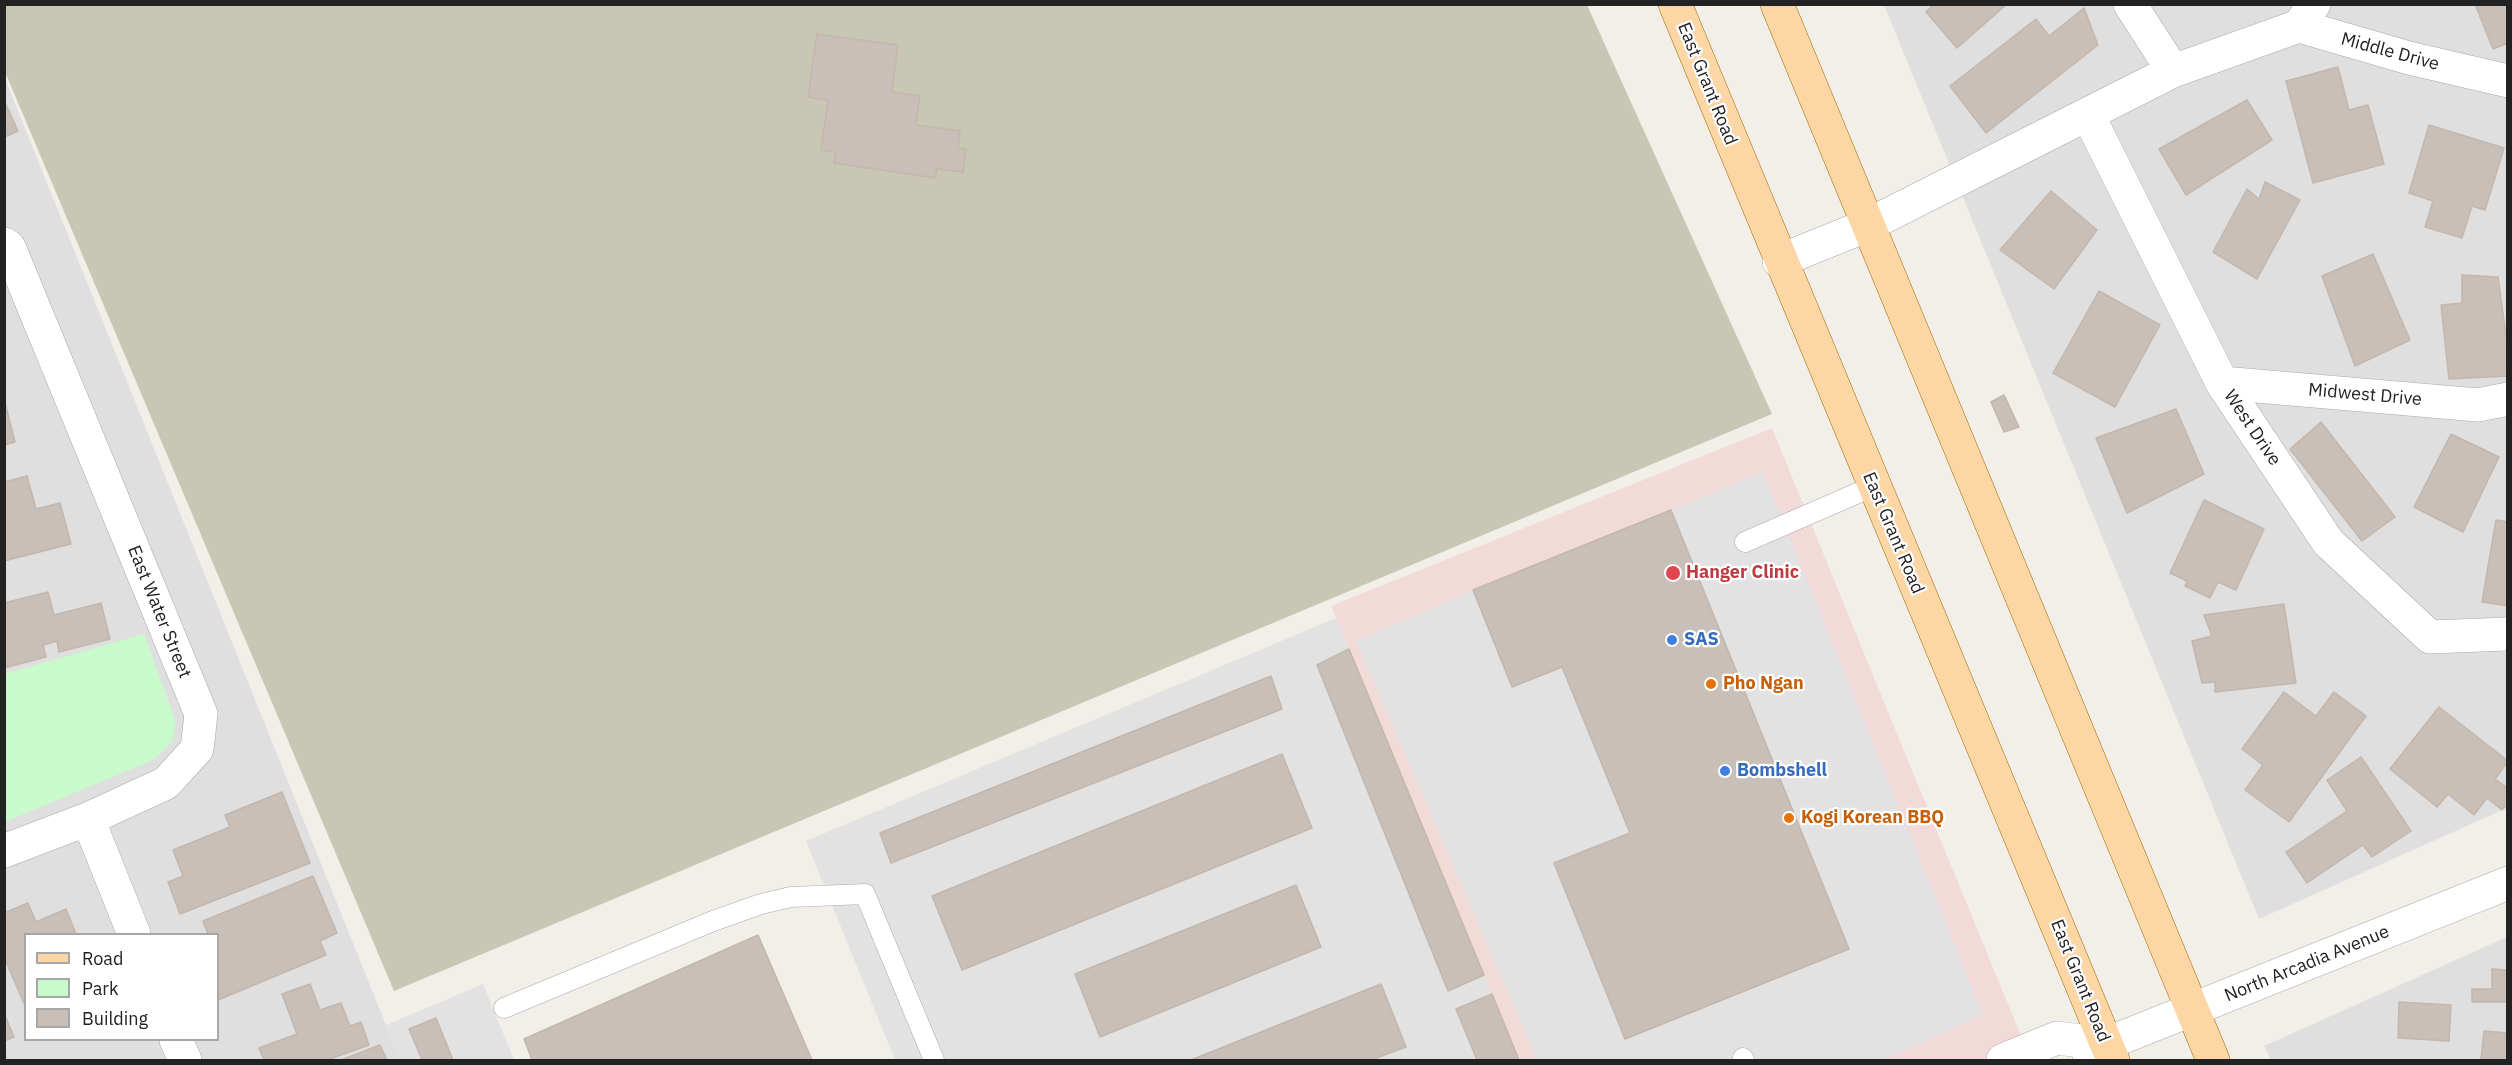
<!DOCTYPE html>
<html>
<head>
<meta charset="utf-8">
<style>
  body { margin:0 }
  #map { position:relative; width:2512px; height:1065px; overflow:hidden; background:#f2efe9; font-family:"IBM Plex Sans",sans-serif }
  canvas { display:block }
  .frame { position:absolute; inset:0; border:6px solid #222; pointer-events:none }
  .legend { position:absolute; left:24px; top:933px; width:195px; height:108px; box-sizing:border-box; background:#fff; border:2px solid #a7a7a7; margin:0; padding:8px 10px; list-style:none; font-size:18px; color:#222 }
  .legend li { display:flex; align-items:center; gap:12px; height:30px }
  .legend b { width:30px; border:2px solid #a7a7a7 }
</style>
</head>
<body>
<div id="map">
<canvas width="2512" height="1065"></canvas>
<div class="frame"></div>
<ul class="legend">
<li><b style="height:8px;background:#fcd6a4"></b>Road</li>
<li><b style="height:16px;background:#c8facc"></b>Park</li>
<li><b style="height:16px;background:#c7bfb8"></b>Building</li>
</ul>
</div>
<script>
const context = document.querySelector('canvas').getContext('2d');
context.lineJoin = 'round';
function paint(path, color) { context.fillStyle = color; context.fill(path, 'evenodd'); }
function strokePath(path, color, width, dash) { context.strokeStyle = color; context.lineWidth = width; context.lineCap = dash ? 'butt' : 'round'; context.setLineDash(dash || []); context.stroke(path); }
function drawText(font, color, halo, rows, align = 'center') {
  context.font = font + ' "IBM Plex Sans",sans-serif'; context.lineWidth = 4.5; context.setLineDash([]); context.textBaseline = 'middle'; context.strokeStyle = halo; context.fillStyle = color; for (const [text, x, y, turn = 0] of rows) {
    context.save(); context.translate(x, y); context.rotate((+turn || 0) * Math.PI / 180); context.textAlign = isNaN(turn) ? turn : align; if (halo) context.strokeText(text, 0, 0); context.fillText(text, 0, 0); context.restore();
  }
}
paint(new Path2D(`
  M1884,5H2507V808L2259,919Z
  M4,76L386,1025L401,1060H5ZM26,934H218V1040H26Z
  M2507,937V1060H2271L2264,1046Z`), '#e0dfdf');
paint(new Path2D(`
  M1772,428L1904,751L2031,1060H1519L1349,649L1331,606Z`), '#f2dad9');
paint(new Path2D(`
  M4,5H1587L1772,414L394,991L5,72Z`), '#c7c7b4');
paint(new Path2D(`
  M144,634L176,723L172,742L153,760L5,822V674Z`), '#c8facc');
paint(new Path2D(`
  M1763,472L1983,1015L1882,1060H1537L1356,641L1473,590L1512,687L1562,667L1630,833L1554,864L1625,1039L1848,949L1671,510Z
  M1336,618L1519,1060H895L806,841Z
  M483,984L514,1060H401L386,1025Z`), '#e2e2e2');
const building = new Path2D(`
  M1934,4H2007L1957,48L1926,12Z
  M2475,4H2508V43L2493,49Z
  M2084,8L2098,45L1986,133L1950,86L2036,19L2049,36Z
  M817,34L898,45L892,92L920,96L916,125L960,131L958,148L966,149L963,172L937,169L935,178L834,163L835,152L821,150L828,100L808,97Z
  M2338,67L2349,110L2368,105L2384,164L2313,183L2286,81Z
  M4,100L18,131L4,137Z
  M2247,100L2272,140L2186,195L2159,149Z
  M2429,125L2504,148L2485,210L2472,206L2462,238L2425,227L2433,201L2409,193Z
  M2265,182L2300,200L2257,279L2213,252L2247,189L2259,199Z
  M2051,191L2097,230L2054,289L2000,250Z
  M2373,254L2410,340L2355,366L2322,276Z
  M2462,275L2498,277L2508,350V376L2449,379L2441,305L2462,303Z
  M2099,291L2160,325L2115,407L2053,373Z
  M2004,395L2019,427L2004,432L1991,402Z
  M4,399L15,442L4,445Z
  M2176,409L2204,474L2127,513L2096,438Z
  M2321,422L2395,517L2362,541L2290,449Z
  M2451,434L2499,457L2463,532L2414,507Z
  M27,476L36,509L60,503L71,544L4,561V482Z
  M2204,500L2264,529L2236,590L2218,582L2210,598L2185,586L2187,581L2170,573Z
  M1671,510L1849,949L1625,1039L1554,863L1630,833L1562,667L1512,687L1473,590Z
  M2496,520L2508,522V606L2482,602Z
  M48,592L54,615L101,603L110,639L59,652L57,641L43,645L46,657L4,668V603Z
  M2284,604L2296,683L2215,692V682L2202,683L2192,641L2212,636L2204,615Z
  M1349,649L1484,975L1448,991L1317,665Z
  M1271,676L1282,709L891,863L880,833Z
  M2284,692L2316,716L2334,692L2366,716L2289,822L2245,790L2263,765L2242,749Z
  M2439,707L2508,761L2495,779L2508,788V803L2502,810L2487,798L2474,815L2448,794L2437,807L2390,769Z
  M1282,754L1312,828L962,970L932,896Z
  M2361,757L2411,831L2372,857L2363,845L2307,883L2286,852L2347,811L2327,780Z
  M282,792L310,863L180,914L168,882L183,876L173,850L230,827L225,815Z
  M313,876L337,933L320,941L326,955L218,1000V934H208L203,921Z
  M1296,885L1321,947L1100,1037L1075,974Z
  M28,903L36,922L66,909L76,934H26V1008L4,957V913Z
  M758,935L812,1060H532L524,1039Z
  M2492,969L2508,970V1002H2472V989H2492Z
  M310,984L320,1010L341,1003L350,1026L361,1022L369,1045L327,1060H264L259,1048L297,1034L282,994Z
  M1381,984L1406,1047L1371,1060H1191Z
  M1492,994L1519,1060H1477L1456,1009Z
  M2399,1002L2451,1005L2449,1041L2398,1038Z
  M4,1013L14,1037L4,1041Z
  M436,1018L453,1060H422L409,1029Z
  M2484,1031L2508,1033V1060H2481Z
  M380,1045L387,1060H341Z`);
paint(building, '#c7bfb8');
strokePath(building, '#c4b6ab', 1.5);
const lane = new Path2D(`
  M1745,542L1874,486
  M504,1008L713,921L761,904L791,897L865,894L934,1060
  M1743,1058L1744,1060`);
const street = new Path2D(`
  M2130,4L2173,71
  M2314,4L2299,26L2409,58L2508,81
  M2088,115L2222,383L2328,542L2430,637L2508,634
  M4,244L9,247L201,714L197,749L166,783L88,819L4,851
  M1779,261L1868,225L2173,71L2299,26
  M2222,383L2478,405L2508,399
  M88,819L134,934
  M176,1040L185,1060
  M2003,1060L2057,1038L2106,1044
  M2089,1060L2106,1044L2508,883`);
const primary = new Path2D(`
  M1675,4L2113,1060
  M1777,4L2213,1060`);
strokePath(lane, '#a9a9a9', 21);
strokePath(street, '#a9a9a9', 34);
strokePath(primary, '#a06b00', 34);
strokePath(lane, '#fff', 20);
strokePath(street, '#fff', 33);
strokePath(primary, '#fcd6a4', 33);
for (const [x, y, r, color] of [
  [1673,573,8,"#e0444e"],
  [1672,640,6,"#3f7fe0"],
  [1711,684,6,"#e8710a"],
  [1725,771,6,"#3f7fe0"],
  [1789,818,6,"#e8710a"]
]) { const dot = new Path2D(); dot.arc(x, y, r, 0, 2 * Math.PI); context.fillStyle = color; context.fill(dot); strokePath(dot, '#fff', 2); }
drawText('18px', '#222', '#fff', [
  ["Middle Drive",2390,52,15],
  ["East Grant Road",1707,84,68],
  ["Midwest Drive",2365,395,5],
  ["West Drive",2252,428,56],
  ["East Grant Road",1893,533,67],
  ["East Water Street",159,612,68],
  ["North Arcadia Avenue",2307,964,-22],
  ["East Grant Road",2080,981,68]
]);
drawText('bold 18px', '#be3a42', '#fff', [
  ["Hanger Clinic",1686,573]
], 'left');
drawText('bold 18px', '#366cbe', '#fff', [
  ["SAS",1684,640],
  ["Bombshell",1737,771]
], 'left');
drawText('bold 18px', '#c56008', '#fff', [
  ["Pho Ngan",1723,684],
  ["Kogi Korean BBQ",1801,818]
], 'left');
</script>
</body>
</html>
